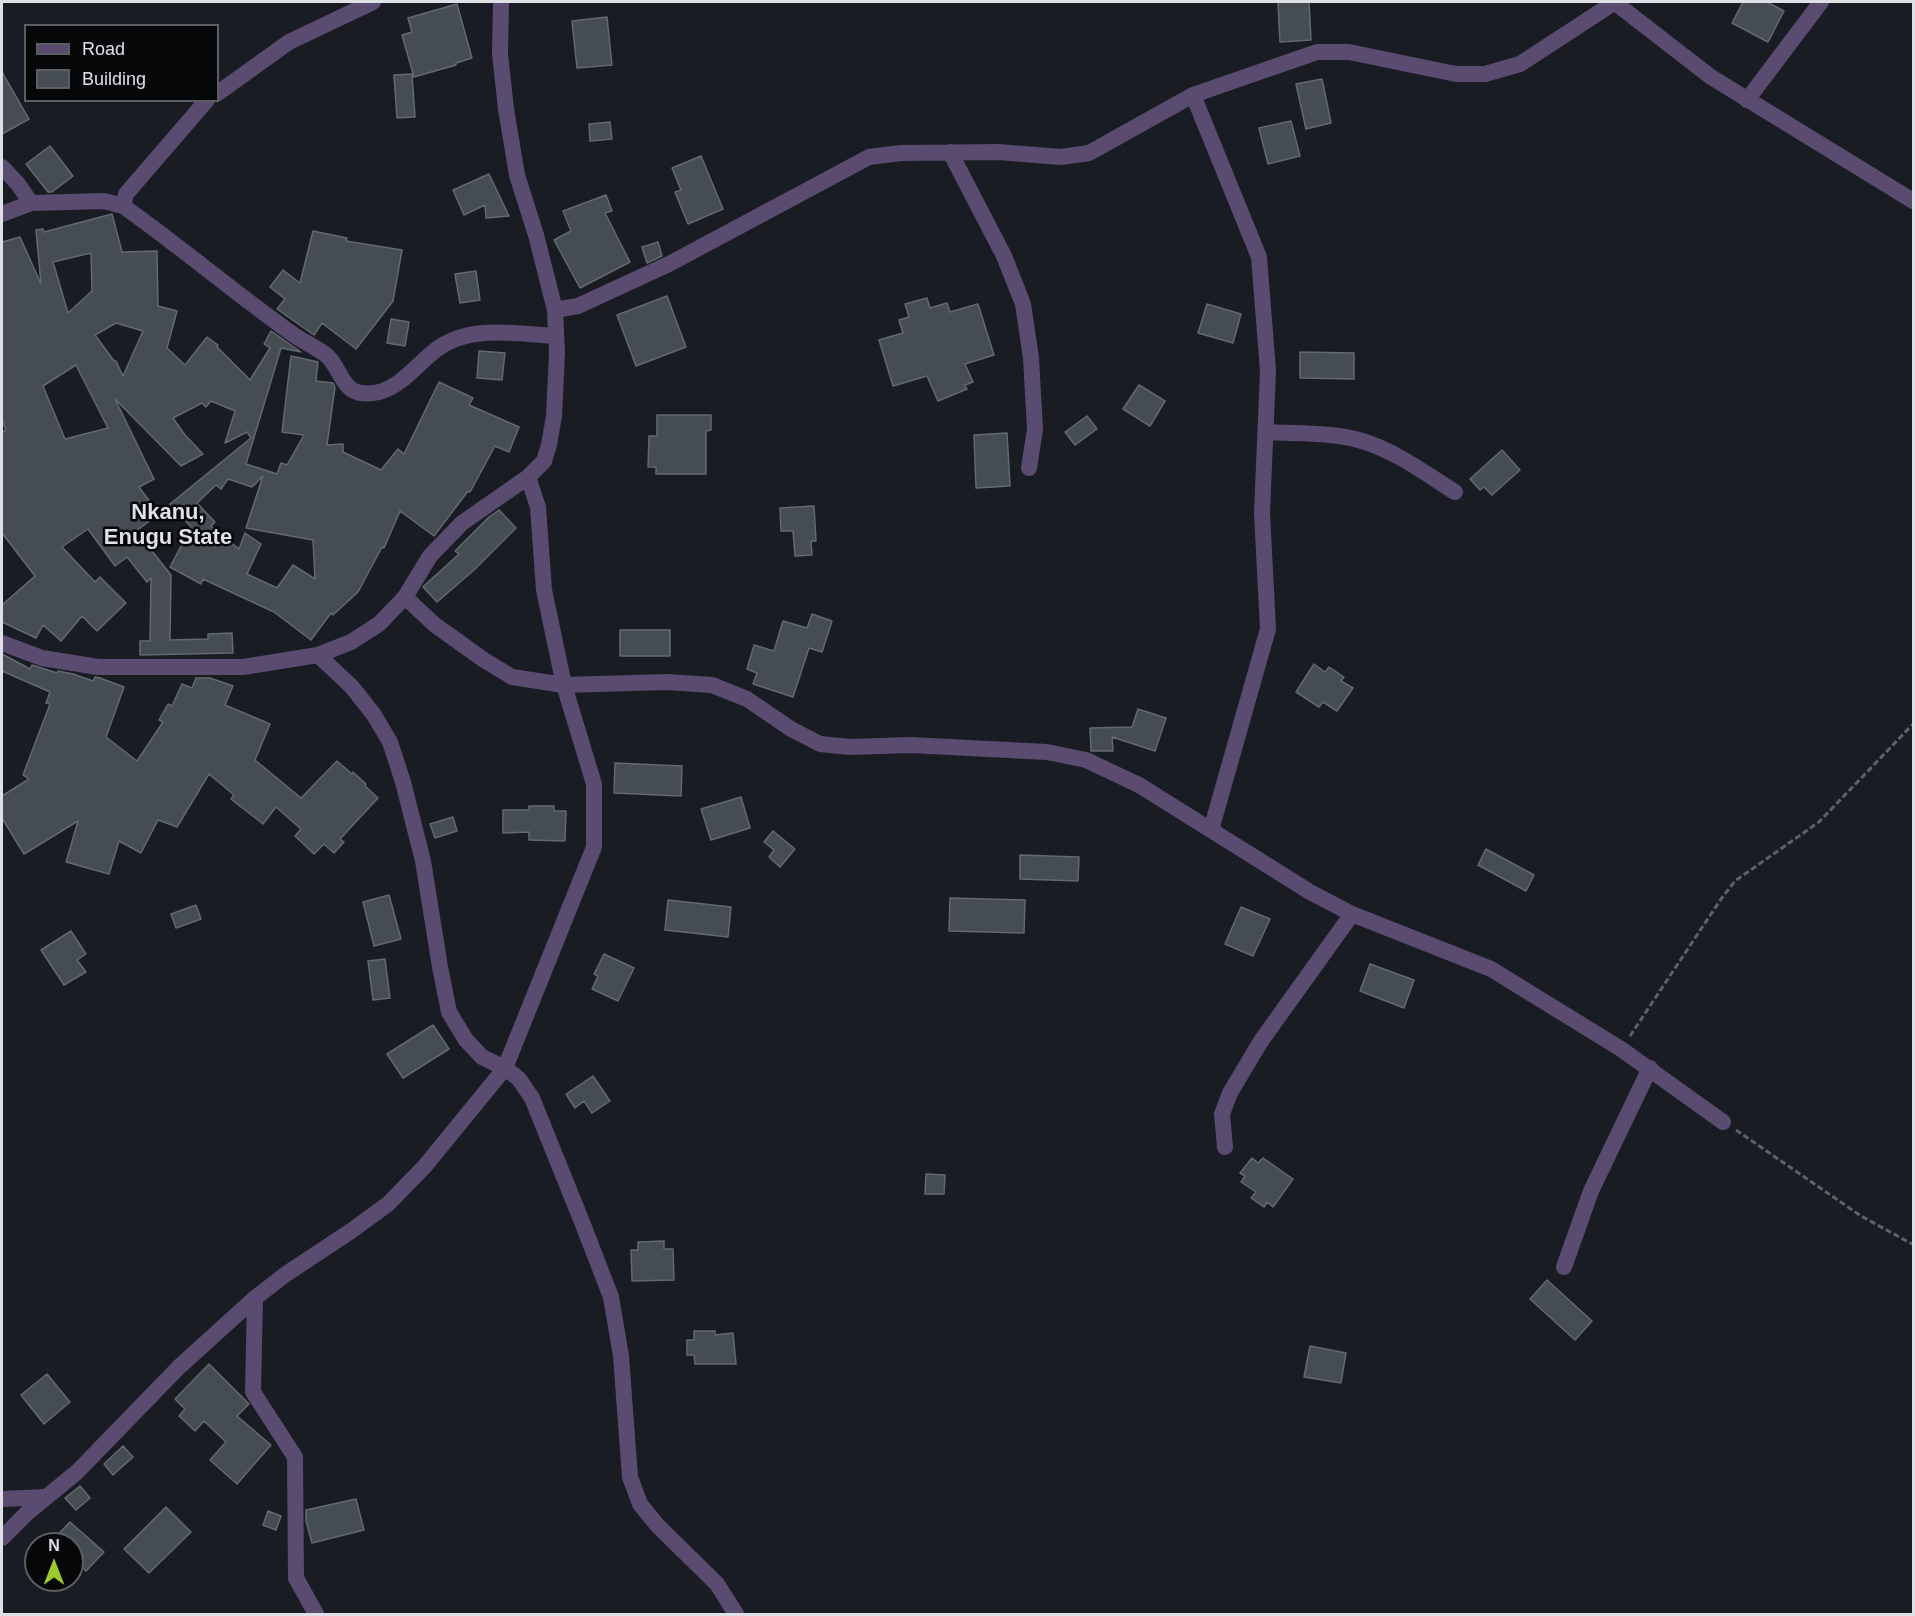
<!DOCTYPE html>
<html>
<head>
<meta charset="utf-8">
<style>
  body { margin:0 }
  #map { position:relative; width:1915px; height:1616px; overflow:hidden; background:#1a1c23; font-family:Arial,sans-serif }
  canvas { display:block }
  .frame { position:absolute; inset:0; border:3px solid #dfe0e5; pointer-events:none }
  .legend { position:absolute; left:24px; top:24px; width:195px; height:78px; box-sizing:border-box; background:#060709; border:2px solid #5d5e61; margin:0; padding:8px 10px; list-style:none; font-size:18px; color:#dfe0e5 }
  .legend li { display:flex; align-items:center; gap:12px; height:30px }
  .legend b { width:30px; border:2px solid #5d5e61 }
  .north { position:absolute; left:24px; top:1532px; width:60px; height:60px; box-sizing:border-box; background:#060709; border:2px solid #5d5e61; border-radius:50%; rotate:0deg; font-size:16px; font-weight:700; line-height:24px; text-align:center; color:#dfe0e5 }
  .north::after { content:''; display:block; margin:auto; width:21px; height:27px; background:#9eca2f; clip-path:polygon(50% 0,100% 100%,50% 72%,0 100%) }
</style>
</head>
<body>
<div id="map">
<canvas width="1915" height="1616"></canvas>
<div class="frame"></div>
<ul class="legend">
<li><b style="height:8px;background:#5a4c70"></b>Road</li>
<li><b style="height:16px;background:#454c52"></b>Building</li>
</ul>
<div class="north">N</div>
</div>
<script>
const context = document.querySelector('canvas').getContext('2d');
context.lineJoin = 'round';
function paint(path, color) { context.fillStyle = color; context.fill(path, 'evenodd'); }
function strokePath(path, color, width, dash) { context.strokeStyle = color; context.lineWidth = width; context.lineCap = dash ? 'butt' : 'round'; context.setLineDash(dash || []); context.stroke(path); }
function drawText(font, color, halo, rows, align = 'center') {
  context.font = font + ' Arial,sans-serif'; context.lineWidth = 5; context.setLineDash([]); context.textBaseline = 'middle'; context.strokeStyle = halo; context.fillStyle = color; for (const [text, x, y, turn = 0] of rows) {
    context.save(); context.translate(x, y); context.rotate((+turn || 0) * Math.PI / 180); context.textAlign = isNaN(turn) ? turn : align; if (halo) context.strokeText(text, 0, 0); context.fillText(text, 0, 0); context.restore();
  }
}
const building = new Path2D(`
  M1278,2H1309L1311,40L1280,42Z
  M1743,2H1767L1784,11L1768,42L1732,23Z
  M457,4L472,58L456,63V65L414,77L402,35L412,32L408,18Z
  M607,17L612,65L577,68L572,21Z
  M2,72L29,119L2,134Z
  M412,74L415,117L397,118L394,75Z
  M1322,79L1331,123L1306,129L1296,84Z
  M1291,121L1300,156L1268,164L1259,128Z
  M610,122L612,139L590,141L589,124Z
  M50,146L73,176L52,192H48L26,164Z
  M701,156L723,209L688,224L675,192L681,190L672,168Z
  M489,174L509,216L486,218L485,205L464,215L453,190Z
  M606,195L612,211L605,213L630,262L580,288L554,240L571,231L563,211Z
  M112,214L122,252L157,251L158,306L177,311L167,348L185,365L207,337L218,345L217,347L250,380L270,348L264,344L271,331L301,352L281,348L246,464L277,474L281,463L287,465L304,435L282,432L291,356L318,362L316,381L333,383L335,387L327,445L343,444V452L381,470L398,449L404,454L439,382L473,398L469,405L519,427L509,452L495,446L470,492L468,491L434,536L400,511L384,548L382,547L358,592L333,615L331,613L311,640L274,612L203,579L201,584L170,567L191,527L170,504L251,438L247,432L225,443L235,411L211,401L206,407L202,403L173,418L185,435L203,454L181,466L115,399L154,479L139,487L159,514L136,531L171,575L170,640L208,639V634L232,633L233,653L140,655V641H150L151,578L147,582L127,557L115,566L88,529L62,547L95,582L100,577L126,603L97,631L82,616L61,641L43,625L36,638L2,622V605L35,576L2,533V432L6,430L2,420V242L20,237L41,284L36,230L43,229L44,232ZM91,253L92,291L68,313L53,262ZM116,323L143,331L123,376L116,361H114L95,335ZM76,365L108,428L65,439L43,386ZM263,476L246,528L313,540L315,579L293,565L277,588L247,574L261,544L245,533L239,549L211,526L215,522L197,503L216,485L221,489L228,479L252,487Z
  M313,231L347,238L346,241L402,250L393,301L356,349L322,323L314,335L277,309L285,299L270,287L283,270L300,283Z
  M658,242L662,256L647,263L642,247Z
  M476,271L480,300L460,303L455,274Z
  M667,296L686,347L636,366L617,315Z
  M927,298L930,308L947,303L950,312L978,304L994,355L965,364L973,382L965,385L967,389L938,401L927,376L893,386L879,340L903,333L899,320L909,317L905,304Z
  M1207,304L1241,314L1233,343L1198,333Z
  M391,319L409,322L405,346L387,343Z
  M479,351L505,353L502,380L477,378Z
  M1300,352L1354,353V379L1300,378Z
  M1139,385L1165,401L1150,426L1123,409Z
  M657,415H711V430L706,431V474H656V467H648L649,436H657Z
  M1087,416L1097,429L1075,445L1065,432Z
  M1007,433L1010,486L976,488L974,435Z
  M1502,450L1520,470L1492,495L1484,487L1480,490L1470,479Z
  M814,506L816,541H811L812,555L795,556L793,531H781L780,508Z
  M499,510L516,528L474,570L437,602L423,587L425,585L459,554L455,551L489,517Z
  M812,614L832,621L822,652L809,648L793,697L753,684L757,673L747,669L754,645L774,651L783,621L807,628Z
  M620,630H670V656H620Z
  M2,654L30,669L32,665L57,673L58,671L73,674L93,681L95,677L100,678L124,687L106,737L137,761L163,722L159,720L168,704L172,706L182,684L192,688L196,678H210L233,686L225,705L270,724L255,760L301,798L337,761L352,774L353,772L366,784L365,786L378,798L340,839L344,842L334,853L324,844L314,854L295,836L301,829L276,807L263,824L231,799L234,795L209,774L177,827L158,820L141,853L119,841L109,874L66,862L78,821L24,854L2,818V796L29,779L23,775L50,704L46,703L50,692L2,671Z
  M1314,664L1325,672L1329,667L1344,677L1341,681L1353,688L1337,711L1323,702L1319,707L1296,692Z
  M1138,709L1166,718L1155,751L1112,737L1113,751H1091L1090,728L1132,727Z
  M615,763L682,766L681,796L614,793Z
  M741,797L750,828L711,840L701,809Z
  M529,806H554V811H566L565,841L529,840V832L503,833V810H529Z
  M453,817L457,831L435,838L430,824Z
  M773,831L795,849L780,867L769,857L774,850L764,842Z
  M1486,849L1534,875L1526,891L1478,865Z
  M1020,855L1079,857L1078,881L1020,879Z
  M389,895L401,939L374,946L363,902Z
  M950,898L1025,900L1024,933L949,931Z
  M668,900L731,907L728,937L665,930Z
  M196,905L201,919L176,928L171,914Z
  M1241,907L1270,919L1253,956L1225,944Z
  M71,931L86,954L77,960L86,972L64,985L41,950Z
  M604,954L634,968L618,1001L592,989L598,976L594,974Z
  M385,959L390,998L373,1000L368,961Z
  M1370,964L1414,980L1404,1008L1360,991Z
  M433,1025L449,1049L403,1078L387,1054Z
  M593,1076L610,1101L592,1113L584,1101L575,1108L566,1094Z
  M1252,1158L1258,1163L1263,1158L1293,1179L1273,1207L1267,1202L1264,1207L1251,1198L1256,1192L1241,1182L1245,1176L1240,1173Z
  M926,1174L945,1175L944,1194H925Z
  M664,1241V1249H673L674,1280L632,1281L631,1250H638V1242Z
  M1547,1280L1592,1321L1575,1340L1530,1299Z
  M694,1331H715V1335L733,1333L736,1364H695L694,1355H687V1340H694Z
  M1310,1346L1346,1353L1341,1383L1304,1377Z
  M209,1364L249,1404L237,1416L271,1445L237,1484L210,1460L226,1442L204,1421L195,1431L179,1416L185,1409L175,1399Z
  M47,1374L70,1402L44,1424L21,1395Z
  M123,1446L133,1457L113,1475L104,1464Z
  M80,1486L90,1498L76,1510L65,1498Z
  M356,1499L364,1530L312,1543L306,1521V1510Z
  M166,1507L191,1532L149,1573L124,1549Z
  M268,1511L281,1516L276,1530L263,1525Z
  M70,1522L104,1552L86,1571L72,1558V1544H49Z`);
paint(building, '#454c52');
strokePath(building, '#626970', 1.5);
strokePath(new Path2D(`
  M1630,1036L1721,899L1735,881L1819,822L1914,723
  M1736,1130L1861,1216L1914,1245`), '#5f6167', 3, [6, 3]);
strokePath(new Path2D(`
  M1614,2L1711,77L1913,201
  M218,93L289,42L373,2
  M1193,95L1259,257L1268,371L1262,513L1268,629L1211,830
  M1747,100L1821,2
  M950,152L1004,256L1023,304L1031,358L1035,429L1029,468
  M2,167L18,184L31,203
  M123,206L126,194L207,100
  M2,214L31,203L104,201L123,206C181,247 236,294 294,335C304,342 315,347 325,354C344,368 339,401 379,392C402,386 418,363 437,349C470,324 518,334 556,336
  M555,310L578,306L669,264L869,157L901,153L998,152L1061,157L1089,153L1193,95L1317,52H1349L1456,74H1485L1520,64L1615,2
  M1266,432C1297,434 1332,432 1362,441C1396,451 1426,474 1455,492
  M405,597L435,625L484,660L512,677L564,685L667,682L712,685L747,699L791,729L820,744L850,747L910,745L1047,752L1086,760L1139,785L1310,892L1352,914L1491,969L1621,1049L1723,1122
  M2,643L42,658L98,667H243L318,655L351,642L379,624L405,597L430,556L462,523L528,477L544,461L549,445L554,416L557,353L555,310L536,235L517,175L506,109L500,54L501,2
  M318,655L352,687L374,715L390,742L403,782L423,861L440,967L449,1012L466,1040L482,1057L505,1068L519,1079L532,1098L582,1222L611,1297L621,1356L630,1477L640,1504L657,1525L717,1584L736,1614
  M1225,1147L1222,1114L1230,1093L1261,1041L1352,914
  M1564,1267L1591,1191L1650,1068
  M255,1298L253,1392L295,1457L296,1578L316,1614
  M2,1499L46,1497
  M2,1538L27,1513L77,1472L179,1367L255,1298L286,1274L351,1231L388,1204L425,1166L505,1068L594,847V784L564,685L544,590L538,507L528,477`), '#5a4c70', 16);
drawText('bold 22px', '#dfe0e5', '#060709', [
  ["Nkanu,",168,513],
  ["Enugu State",168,538]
]);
</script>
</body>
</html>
